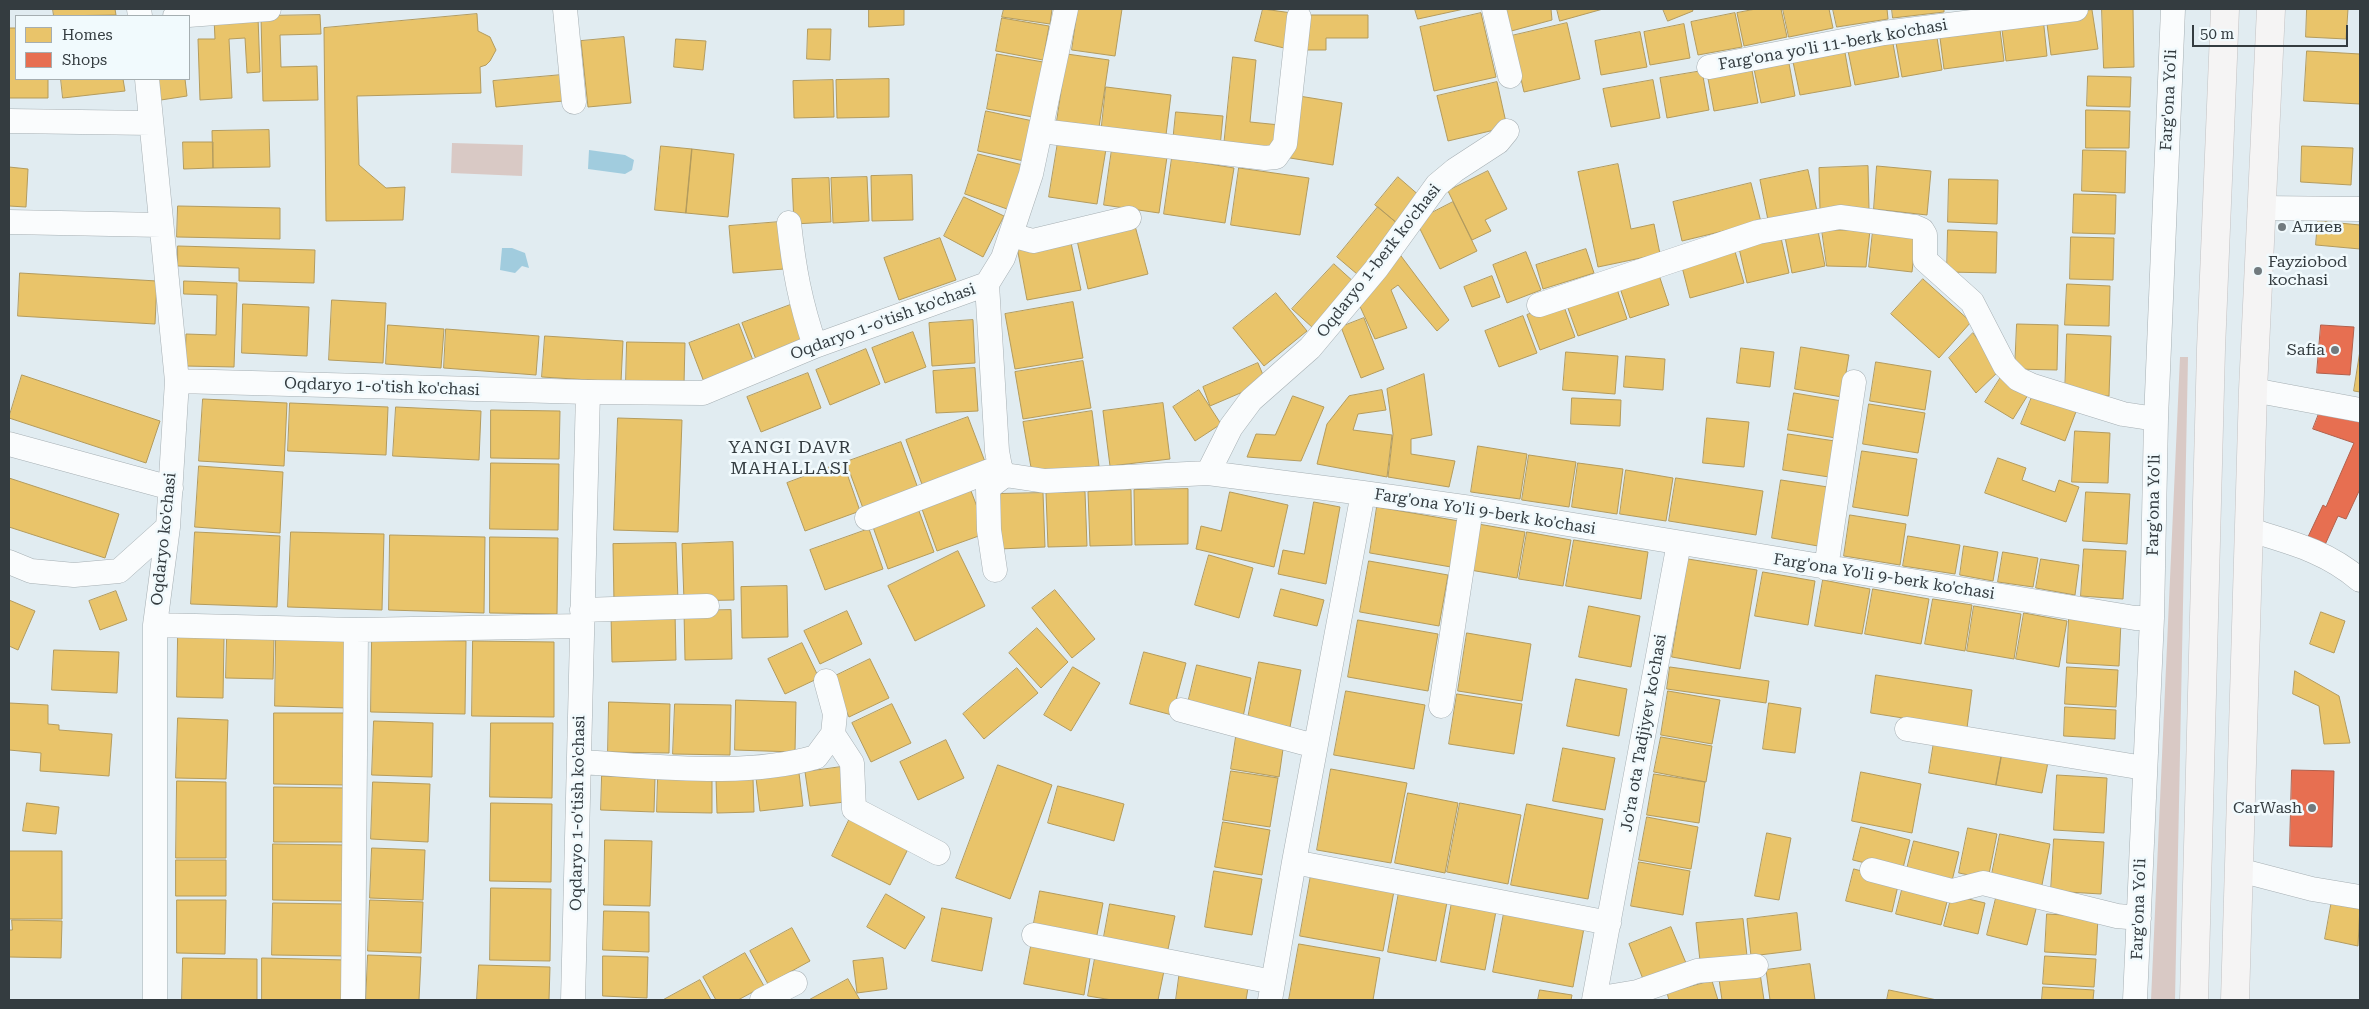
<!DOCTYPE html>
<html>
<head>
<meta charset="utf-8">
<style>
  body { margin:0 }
  #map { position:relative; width:2369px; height:1009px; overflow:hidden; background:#e1ecf1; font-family:"Roboto Serif",serif }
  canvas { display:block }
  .frame { position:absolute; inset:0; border:10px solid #343c40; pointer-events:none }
  .legend { position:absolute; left:15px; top:15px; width:175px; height:65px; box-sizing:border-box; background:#f1fafd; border:1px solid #a5aeb1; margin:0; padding:6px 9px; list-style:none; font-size:15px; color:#343c40 }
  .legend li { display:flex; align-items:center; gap:10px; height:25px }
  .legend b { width:25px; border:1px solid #a5aeb1 }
  .scale { position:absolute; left:2192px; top:25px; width:156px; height:22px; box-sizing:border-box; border:2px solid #343c40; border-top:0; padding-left:6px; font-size:15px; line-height:18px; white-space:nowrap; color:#343c40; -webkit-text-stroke:4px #f1fafd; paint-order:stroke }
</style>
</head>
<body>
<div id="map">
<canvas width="2369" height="1009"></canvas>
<div class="frame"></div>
<ul class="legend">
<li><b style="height:14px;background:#e9c46a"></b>Homes</li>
<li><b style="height:14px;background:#e76f51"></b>Shops</li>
</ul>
<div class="scale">50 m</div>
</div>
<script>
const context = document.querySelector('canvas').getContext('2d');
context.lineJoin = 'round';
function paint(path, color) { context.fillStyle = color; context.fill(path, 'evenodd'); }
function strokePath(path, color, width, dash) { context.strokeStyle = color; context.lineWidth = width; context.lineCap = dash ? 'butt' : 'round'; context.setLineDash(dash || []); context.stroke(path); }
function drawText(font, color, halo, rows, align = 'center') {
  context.font = font + ' "Roboto Serif",serif'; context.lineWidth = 5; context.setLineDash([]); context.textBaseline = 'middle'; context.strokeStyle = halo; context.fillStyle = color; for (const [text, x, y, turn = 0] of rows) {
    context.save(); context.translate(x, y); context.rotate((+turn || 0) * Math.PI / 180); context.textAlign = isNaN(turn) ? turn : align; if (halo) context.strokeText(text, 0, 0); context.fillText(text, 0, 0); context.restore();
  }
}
paint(new Path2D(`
  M452,143L523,145L522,176L451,173Z
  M2180,357H2188L2175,1000H2151Z`), '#d9c9c5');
paint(new Path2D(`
  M589,150L625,155L634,160L632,170L625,174L588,169Z
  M502,248H512L525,253L529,268L522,266L515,273L500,270Z`), '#a1ccde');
const homes = new Path2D(`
  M53,9H115L116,15L54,16Z
  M869,9H904V25L869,27Z
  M1004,9H1052L1050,24L1002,17Z
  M1078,9H1122L1115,56L1072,50Z
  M1263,9L1292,13L1284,48L1255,41Z
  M1415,9H1464L1418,19Z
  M1498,9H1551L1552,20L1504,33Z
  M1557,9H1603L1560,21Z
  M1663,9H1692L1693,11L1668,21Z
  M1756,9H1781L1787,37L1744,46L1737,13Z
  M1783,9H1829L1833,28L1789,37Z
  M1833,9H1887L1888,19L1837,27Z
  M1892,9H1944V12L1893,18Z
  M2102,9H2133L2134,67L2104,68Z
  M2307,9H2348L2346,39L2306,37Z
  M2092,10L2098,49L2051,55L2046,16Z
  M1481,13L1496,77L1434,91L1420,27Z
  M1735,13L1742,47L1698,55L1691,22Z
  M477,14L478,31L490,37L496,50L490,61L486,65L480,67L481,93L357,96L359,165L386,188L405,187L403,220L326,221L324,28Z
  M320,15L321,34L280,35L281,67L317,66L318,100L263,101L261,16Z
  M1302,15H1368V38H1326V50H1302Z
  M258,17L260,72L247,73L245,38L229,39L232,98L200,100L198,39H215L214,18Z
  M2043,17L2047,56L2006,61L2001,22Z
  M1002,18L1049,26L1043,60L996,51Z
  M1999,22L2004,61L1944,69L1939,30Z
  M1567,23L1580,79L1524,92L1511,36Z
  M1684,24L1690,58L1650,65L1644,32Z
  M9,28H16V79H48V98H9Z
  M808,29H831L830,60L807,59Z
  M1936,31L1942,70L1902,77L1895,37Z
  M1640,32L1647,67L1601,75L1595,41Z
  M624,37L631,103L588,107L581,41Z
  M1892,38L1899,77L1855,85L1847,46Z
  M676,39L706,41L703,70L674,67Z
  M1844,47L1851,86L1800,95L1792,57Z
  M2307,51L2360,54V104L2304,101Z
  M997,54L1043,62L1033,117L987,109Z
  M1067,54L1109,60L1098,134L1056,128Z
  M1233,57L1256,60L1250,122L1280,125L1277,152L1224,146Z
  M1788,58L1795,96L1761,103L1753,64Z
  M1751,65L1758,103L1714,111L1707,73Z
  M1702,71L1709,110L1667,118L1660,78Z
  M562,75L564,101L496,107L493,81Z
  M2088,76L2131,77L2130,107L2087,106Z
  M61,79H123L125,91L63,98Z
  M158,79H185L187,96L161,100Z
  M889,79V117L837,118L836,80Z
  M833,80L834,117L794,118L793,81Z
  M1653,80L1660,118L1611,127L1603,89Z
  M1497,82L1507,127L1448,141L1437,96Z
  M1106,87L1171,95L1165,143L1101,134Z
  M1299,96L1342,103L1333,165L1290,158Z
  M2086,110L2130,111L2129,148H2086Z
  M986,111L1033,121L1024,161L978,151Z
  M1176,112L1223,116L1220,147L1173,142Z
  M269,130L270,167L213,168L212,131Z
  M183,142H213V168L184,169Z
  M1058,142L1106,149L1097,204L1049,197Z
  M661,146L692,149L686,213L655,210Z
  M2302,146L2353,148L2351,185L2301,182Z
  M692,149L734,154L728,217L686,213Z
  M1112,149L1167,157L1159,213L1104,205Z
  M2083,150L2126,151L2125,193L2082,191Z
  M978,154L1023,165L1007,209L965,194Z
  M1172,158L1234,168L1225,223L1164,214Z
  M1618,164L1631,229L1654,224L1660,254L1598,267L1578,172Z
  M1868,166L1869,209L1820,210L1819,168Z
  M1877,166L1931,171L1927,215L1874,209Z
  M9,167L28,169L26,207L9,206Z
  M1239,168L1309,178L1300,235L1231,225Z
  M1808,170L1817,211L1768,220L1760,180Z
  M1488,171L1507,209L1485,220L1491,231L1472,240L1448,191Z
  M912,175L913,220L872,221L871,176Z
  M867,177L869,221L833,223L831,178Z
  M1398,177L1421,197L1398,224L1375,205Z
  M829,178L831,222L794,224L792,179Z
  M1949,179L1998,180L1997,224L1948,222Z
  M1751,183L1761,222L1682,241L1673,202Z
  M2074,194L2116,195L2115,234L2073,233Z
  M964,197L1004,216L983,257L944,236Z
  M1453,202L1477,251L1440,269L1416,221Z
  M178,206L280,208V239L177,237Z
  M1378,207L1398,224L1357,274L1337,257Z
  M2318,221L2360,225V249L2316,245Z
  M780,222L784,269L733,273L729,226Z
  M1134,222L1148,274L1088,289L1076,236Z
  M1822,230H1870L1866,267L1827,266Z
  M1948,230L1997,232L1996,273L1947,272Z
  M1818,231L1825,266L1792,273L1785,237Z
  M1873,231L1916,236L1912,272L1869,267Z
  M2071,237L2114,238L2113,280L2070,279Z
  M940,238L956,280L899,300L884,258Z
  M1070,238L1081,290L1027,300L1017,247Z
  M1781,238L1789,273L1747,283L1739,248Z
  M178,246L315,250L314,283L239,281V268L178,266Z
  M1734,248L1744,283L1690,298L1681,263Z
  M1586,249L1594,273L1543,289L1536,265Z
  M1398,252L1449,320L1437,331L1398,285L1391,290L1407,328L1375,339L1357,300Z
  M1526,252L1541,290L1507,303L1493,265Z
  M1334,264L1355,283L1313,328L1292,309Z
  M1657,269L1669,305L1630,318L1618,282Z
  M20,273L157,281L155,324L18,316Z
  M1492,276L1500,297L1472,307L1464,287Z
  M1923,279L1971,322L1939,358L1891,314Z
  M184,281L237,283L234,367L185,366L186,334L216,335L217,295L184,294Z
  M1615,283L1627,319L1578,336L1565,300Z
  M2067,284L2110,286L2109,326L2065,325Z
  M1276,293L1307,331L1264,366L1233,328Z
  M332,300L386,303L383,363L329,360Z
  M1562,301L1575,337L1540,350L1527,315Z
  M1073,302L1083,358L1015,369L1005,314Z
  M243,304L309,307L307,356L242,353Z
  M793,304L808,342L757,362L742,323Z
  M1523,316L1537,353L1499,367L1485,331Z
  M1364,318L1384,369L1361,378L1341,327Z
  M973,320L975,363L932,366L929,323Z
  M739,324L754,363L704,382L689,343Z
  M2017,324L2058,325L2057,370L2015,369Z
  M388,325L444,329L441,368L386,364Z
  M446,329L539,336L536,375L444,368Z
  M913,332L926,367L885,383L872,348Z
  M1973,333L2000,370L1976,393L1949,358Z
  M2067,334L2111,336L2109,396L2065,395Z
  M545,336L623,341L621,382L542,377Z
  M627,342L685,343L684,384L626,383Z
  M1801,347L1849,355L1842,397L1795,389Z
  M1741,348L1774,352L1770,387L1737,383Z
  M866,349L880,384L830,405L816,370Z
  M2360,351V392L2354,391Z
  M1566,352L1618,356L1615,394L1563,390Z
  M1626,356L1665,359L1663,390L1624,387Z
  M1083,361L1091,408L1023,419L1015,372Z
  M1876,362L1931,371L1925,410L1870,401Z
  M1258,363L1266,382L1210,406L1203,387Z
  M975,368L978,411L936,413L933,371Z
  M808,373L821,408L761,432L747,397Z
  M1424,374L1432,435L1411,439V454L1455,461L1449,487L1388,477L1393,434L1387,389Z
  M2003,374L2031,390L2013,419L1985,402Z
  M22,375L160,421L146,463L9,418Z
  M1199,390L1221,424L1195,441L1173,407Z
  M1382,390L1386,410L1358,414L1353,430L1392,435L1387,477L1317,464L1327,424L1349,396Z
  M2034,392L2077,409L2065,441L2021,424Z
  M1794,393L1842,401L1836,438L1788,430Z
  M1293,396L1324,407L1301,461L1247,457L1256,434L1275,435Z
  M1572,398L1621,400L1620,426L1571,424Z
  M203,399L287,403L284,466L199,461Z
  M290,403L388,407L386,455L288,451Z
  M1163,403L1170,459L1110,466L1103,411Z
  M1869,404L1925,413L1918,453L1863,444Z
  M396,407L481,411L479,460L393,456Z
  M491,410L560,411L559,459L491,458Z
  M1092,411L1099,466L1032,473L1023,422Z
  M968,417L987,467L924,490L906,440Z
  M618,418L682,420L678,532L614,530Z
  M1707,418L1749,422L1744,467L1703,463Z
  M2075,431L2110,433L2108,483L2072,482Z
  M1788,434L1835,441L1829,477L1783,470Z
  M901,442L919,491L864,511L846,462Z
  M1478,446L1527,454L1520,499L1471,492Z
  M1862,451L1917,459L1908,516L1853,507Z
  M1529,455L1576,462L1569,507L1522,500Z
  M1998,458L2026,468L2022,480L2055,492L2059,480L2079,487L2066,522L1985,493Z
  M843,462L860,511L805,531L787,483Z
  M491,463L559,464L558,530L490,529Z
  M1578,463L1623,469L1617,514L1572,507Z
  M199,466L283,472L280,533L195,527Z
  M1626,470L1673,478L1666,521L1620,514Z
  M9,478L119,514L105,558L9,527Z
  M1676,478L1763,491L1756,535L1669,521Z
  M1781,480L1828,487L1818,546L1772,538Z
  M1188,489V544L1135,545L1134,490Z
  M1131,490L1132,545L1090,546L1088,492Z
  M971,491L987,533L937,551L922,509Z
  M1085,492L1087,546L1048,547L1046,493Z
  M1230,492L1288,505L1274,567L1196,549L1201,526L1221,531Z
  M2086,492L2130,494L2127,544L2083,541Z
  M1043,493L1045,547L999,549L997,494Z
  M1314,502L1340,507L1326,584L1278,574L1283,550L1304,554Z
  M1377,507L1459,521L1451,567L1370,553Z
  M919,511L934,552L888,569L873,527Z
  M1850,515L1906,524L1900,565L1844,556Z
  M1478,524L1525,532L1517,578L1470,570Z
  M869,529L883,569L825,590L810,550Z
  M195,532L280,536L277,607L191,604Z
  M291,532L384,534L382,610L288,607Z
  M1527,532L1571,540L1563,586L1519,579Z
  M390,535L485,537L484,613L389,610Z
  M1908,536L1960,545L1955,574L1903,566Z
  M490,537L558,538L557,614L490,613Z
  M1574,540L1648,552L1641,599L1566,586Z
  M733,542L734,600L684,601L682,544Z
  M676,543L678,601L614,603L613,544Z
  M1964,546L1998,552L1993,581L1960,575Z
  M2084,549L2126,551L2123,599L2081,596Z
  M958,551L985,606L915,641L888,586Z
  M2003,552L2038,558L2033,587L1998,582Z
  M1209,555L1253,568L1239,618L1195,605Z
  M1688,559L1757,570L1740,669L1672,657Z
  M2041,559L2079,565L2075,595L2036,588Z
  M1369,561L1448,575L1439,626L1360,612Z
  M1763,572L1815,581L1808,625L1755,616Z
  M1823,580L1870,589L1862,634L1815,626Z
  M787,586L788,637L742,638L741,587Z
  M1281,589L1324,600L1317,626L1274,616Z
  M1873,589L1929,599L1921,644L1865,634Z
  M1055,590L1095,639L1072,658L1032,608Z
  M116,591L127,620L100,630L89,601Z
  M1933,599L1972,605L1965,651L1925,644Z
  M9,600L35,611L18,650L9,646Z
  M1589,606L1640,616L1631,667L1579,657Z
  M1974,606L2021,614L2014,659L1967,651Z
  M731,610L732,659L685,660L684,611Z
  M847,611L862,644L820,664L804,631Z
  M675,612L676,660L612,662L611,613Z
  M2321,612L2345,621L2334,653L2310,644Z
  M2024,613L2067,621L2059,667L2016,659Z
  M2069,618L2121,621L2119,666L2067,663Z
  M1358,620L1438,634L1428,691L1348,677Z
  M1037,628L1068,662L1041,688L1009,653Z
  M1467,633L1531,644L1522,701L1458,691Z
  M178,637L224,638L223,698L177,697Z
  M227,638L274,639L273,679L226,678Z
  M276,639L349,641L348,708L275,706Z
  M372,640L466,641L465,714L371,712Z
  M473,641L554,642V717L472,716Z
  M802,643L819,678L785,694L768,659Z
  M54,650L119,652L117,693L52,690Z
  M1144,652L1186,663L1172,715L1130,704Z
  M870,659L889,698L849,717L831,678Z
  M1259,662L1301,670L1290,727L1248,718Z
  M1197,665L1251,678L1243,717L1188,703Z
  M1073,667L1100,683L1071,731L1044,715Z
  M1670,667L1769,681L1766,703L1667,689Z
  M2067,667L2118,670L2116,707L2065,704Z
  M1017,668L1038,693L984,739L963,714Z
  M2295,671L2339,696L2350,743L2324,744L2319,706L2293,694Z
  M1876,675L1972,690L1967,728L1871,713Z
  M1576,679L1627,689L1619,736L1567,726Z
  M1346,691L1425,705L1414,769L1334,755Z
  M1668,691L1720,700L1712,744L1661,735Z
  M1457,694L1522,704L1514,754L1449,744Z
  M736,700L796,702L795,752L735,750Z
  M609,702L670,704L669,753L608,752Z
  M9,703L48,705V724L59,725V730L112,734L109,776L40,771L41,753L9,750Z
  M1769,703L1801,708L1795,753L1763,749Z
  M675,704L731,705L730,755L673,754Z
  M892,704L911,743L871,762L852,723Z
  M2065,707L2116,710L2115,739L2064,736Z
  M274,713H347V785L274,784Z
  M178,718L228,720L226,779L176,778Z
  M374,721L433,723L432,777L372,775Z
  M491,723H553L552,798L490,797Z
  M1236,737L1284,742L1279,777L1231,769Z
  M1661,737L1712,746L1706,782L1654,772Z
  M946,740L964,778L918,800L900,762Z
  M1934,742L2002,753L1996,785L1929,773Z
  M1563,748L1615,758L1605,810L1553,801Z
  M2002,753L2048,762L2042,793L1996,785Z
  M998,765L1052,785L1010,899L956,878Z
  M841,767L845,802L810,806L805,772Z
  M1331,769L1407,783L1391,863L1317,850Z
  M1231,771L1278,778L1270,827L1223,820Z
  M1861,772L1921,784L1912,833L1852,821Z
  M799,773L803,806L760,811L756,778Z
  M1654,774L1705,782L1699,823L1647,815Z
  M2057,775L2107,778L2104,833L2054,830Z
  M602,776L655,778L654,812L601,810Z
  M658,778L712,779V813L657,812Z
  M753,778L754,812L717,813L716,779Z
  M177,781L226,782V858H176Z
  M373,782L430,784L428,842L371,839Z
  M1058,786L1124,804L1114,841L1048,823Z
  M274,787L347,788L346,842H274Z
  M1408,793L1458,803L1445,873L1395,863Z
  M27,803L59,807L56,834L23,831Z
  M491,803L552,804L551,882L490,881Z
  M1460,803L1521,815L1508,884L1447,872Z
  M1527,804L1603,819L1588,899L1511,885Z
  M851,816L910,845L890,885L832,856Z
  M1647,817L1698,827L1691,869L1639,860Z
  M1223,822L1270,830L1262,875L1215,867Z
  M1861,827L1910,840L1902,872L1853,860Z
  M1968,828L1997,834L1988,879L1959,873Z
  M1767,833L1791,838L1779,900L1755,896Z
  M2000,834L2050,844L2041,890L1991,879Z
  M2054,839L2104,842L2101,894L2051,891Z
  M605,840L652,841L650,906L604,905Z
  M1914,841L1959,852L1951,885L1906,873Z
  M273,844L346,845V901L273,900Z
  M372,848L425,850L423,900L370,898Z
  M9,851H62V919H9Z
  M176,860H226V896H176Z
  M1639,862L1690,871L1683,915L1631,906Z
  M1854,869L1899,881L1892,912L1846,901Z
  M1214,871L1262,879L1252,935L1205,927Z
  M1311,875L1394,891L1383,951L1300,936Z
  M1904,882L1949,894L1941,925L1896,914Z
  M491,888L551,889L550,961L490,960Z
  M1040,891L1103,903L1096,940L1033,928Z
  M1399,892L1447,902L1436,961L1388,952Z
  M886,894L925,917L905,949L867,927Z
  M1997,894L2037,905L2027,945L1987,935Z
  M1952,895L1985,903L1978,934L1944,926Z
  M177,900H226L225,954L177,953Z
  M370,900L423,902L421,953L368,951Z
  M2332,900L2360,905L2358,946L2325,939Z
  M1452,902L1496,911L1485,970L1441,962Z
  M273,903L346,904V956L272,955Z
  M1110,904L1175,916L1167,954L1103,942Z
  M942,908L992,918L982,971L932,961Z
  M604,911L649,912V952L603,950Z
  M1504,913L1584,928L1573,987L1493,972Z
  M1797,913L1801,950L1751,956L1747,919Z
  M2047,914L2098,917L2096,955L2045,952Z
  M1743,919L1747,956L1700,961L1696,923Z
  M12,920L62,921L61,958L9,957V930H12Z
  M1671,927L1686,963L1643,979L1629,944Z
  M792,928L810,961L768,984L750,951Z
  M1032,941L1091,952L1084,995L1024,984Z
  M1299,944L1380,958L1373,1000H1289Z
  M745,953L764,986L738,1000H716L703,977Z
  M1096,953L1165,966L1158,1000H1112L1088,996Z
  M368,955L421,957L419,1000H366Z
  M603,956L648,957L647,998L603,996Z
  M2045,956L2096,959L2094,987L2043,984Z
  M183,958L257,959V1000H182Z
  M262,958L346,960L345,1000H262Z
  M883,958L887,989L857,993L853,961Z
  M1810,964L1815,1000H1770L1766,970Z
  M479,965L550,967L549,1000H477Z
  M1180,970L1249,982L1246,1000H1176Z
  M1760,973L1764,1000H1722L1719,979Z
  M848,979L860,1000H809Z
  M700,980L711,1000H663Z
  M1712,981L1718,1000H1669L1667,993Z
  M2043,987L2094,990L2093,1000H2042Z
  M1540,990L1572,995L1571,1000H1538Z
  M1889,990L1937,1000H1887Z`);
paint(homes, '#e9c46a');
strokePath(homes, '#b39b5d', 1);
const shops = new Path2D(`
  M2321,325L2354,327L2350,375L2317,373Z
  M2320,411L2360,421V489L2346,519L2338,516L2324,547L2307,539L2323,505L2326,507L2354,443L2313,429Z
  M2292,770L2334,771L2332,847L2290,846Z`);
paint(shops, '#e76f51');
strokePath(shops, '#b1604c', 1);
const minor = new Path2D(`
  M139,9L140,16
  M565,9L574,102
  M1494,9L1510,76
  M175,16L269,9
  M1709,67L1884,33L2076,9
  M147,79L177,381L168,527L155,625V1000
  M9,121L151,123
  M1041,131L1265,158L1276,157L1285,144L1299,17
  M2260,208L2360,209
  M9,222L161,225
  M789,223C794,269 800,302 815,346
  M1011,235L1033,241L1129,218
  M987,284L997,451L1000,467L1005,475L1045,481L1208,473L1363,493L1471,508L2135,618H2152
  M1539,305L1758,232L1840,217L1915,227L1922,230L1925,235V260L1972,302L2005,366L2018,379L2033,386L2123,414L2156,419
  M177,381L588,392L703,393L815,346L987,284L1003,258L1031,174L1066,9
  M2253,390L2360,410
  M9,444L171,488
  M1208,473L1231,427L1251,400L1310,348L1377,268L1437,185L1455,170L1498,142L1507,131
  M867,518L1000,467
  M2250,530C2292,543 2326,551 2360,580
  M9,562L31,571L74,575L119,571L168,527
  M1826,568L1854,382
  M995,570L989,530L988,488L1005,475
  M582,610L707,606
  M155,625L356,630L582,626
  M1441,706L1471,508
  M1181,710L1315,746
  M1907,729L2144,768
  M833,734L852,763L854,809L938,853
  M579,762C655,766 744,778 816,757L833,734L835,714L826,681
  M1294,862L1609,923
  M1872,870L1952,891L1983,883L2117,916L2139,918
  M2239,870L2312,889L2360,897
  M1034,935L1273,982
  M1595,999L1637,992L1697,971L1756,966
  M353,1000L356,630
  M573,1000L588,392
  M762,1000L795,983
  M1270,1000L1294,862L1363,493
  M1594,1000L1679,543
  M2135,1000L2152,618L2156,419L2173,9`);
const major = new Path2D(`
  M2194,1000L2211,349L2225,9
  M2235,1000L2253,390L2271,9`);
strokePath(minor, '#a6afb3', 25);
strokePath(major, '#c2c1c2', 29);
strokePath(minor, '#fafcfd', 24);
strokePath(major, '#f5f4f4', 28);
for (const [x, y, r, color] of [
  [2282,227,5,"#717a7e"],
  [2258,271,5,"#717a7e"],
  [2335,350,5,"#717a7e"],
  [2312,808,5,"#717a7e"]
]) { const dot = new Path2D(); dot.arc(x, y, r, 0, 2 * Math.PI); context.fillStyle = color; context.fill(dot); strokePath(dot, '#f1fafd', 2); }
drawText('16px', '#343c40', '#f1fafd', [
  ["Farg'ona yo'li 11-berk ko'chasi",1833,45,-10],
  ["Farg'ona Yo'li",2169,100,-87],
  ["Oqdaryo 1-berk ko'chasi",1379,261,-52],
  ["Oqdaryo 1-o'tish ko'chasi",883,322,-20],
  ["Oqdaryo 1-o'tish ko'chasi",382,387,2],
  ["Farg'ona Yo'li",2154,505,-89],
  ["Farg'ona Yo'li 9-berk ko'chasi",1485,512,9],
  ["Oqdaryo ko'chasi",164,539,-84],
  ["Farg'ona Yo'li 9-berk ko'chasi",1884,577,9],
  ["Jo'ra ota Tadjiyev ko'chasi",1644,733,-80],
  ["Oqdaryo 1-o'tish ko'chasi",578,813,-89],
  ["Farg'ona Yo'li",2139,909,-88]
]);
drawText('16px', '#343c40', '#f1fafd', [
  ["Алиев",2292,227],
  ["Fayziobod",2268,262],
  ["kochasi",2268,280],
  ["Safia",2325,350,"right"],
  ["CarWash",2302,808,"right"]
], 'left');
context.letterSpacing = '1px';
drawText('18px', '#343c40', '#f1fafd', [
  ["YANGI DAVR",790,448],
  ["MAHALLASI",790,469]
]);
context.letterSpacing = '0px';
</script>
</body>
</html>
